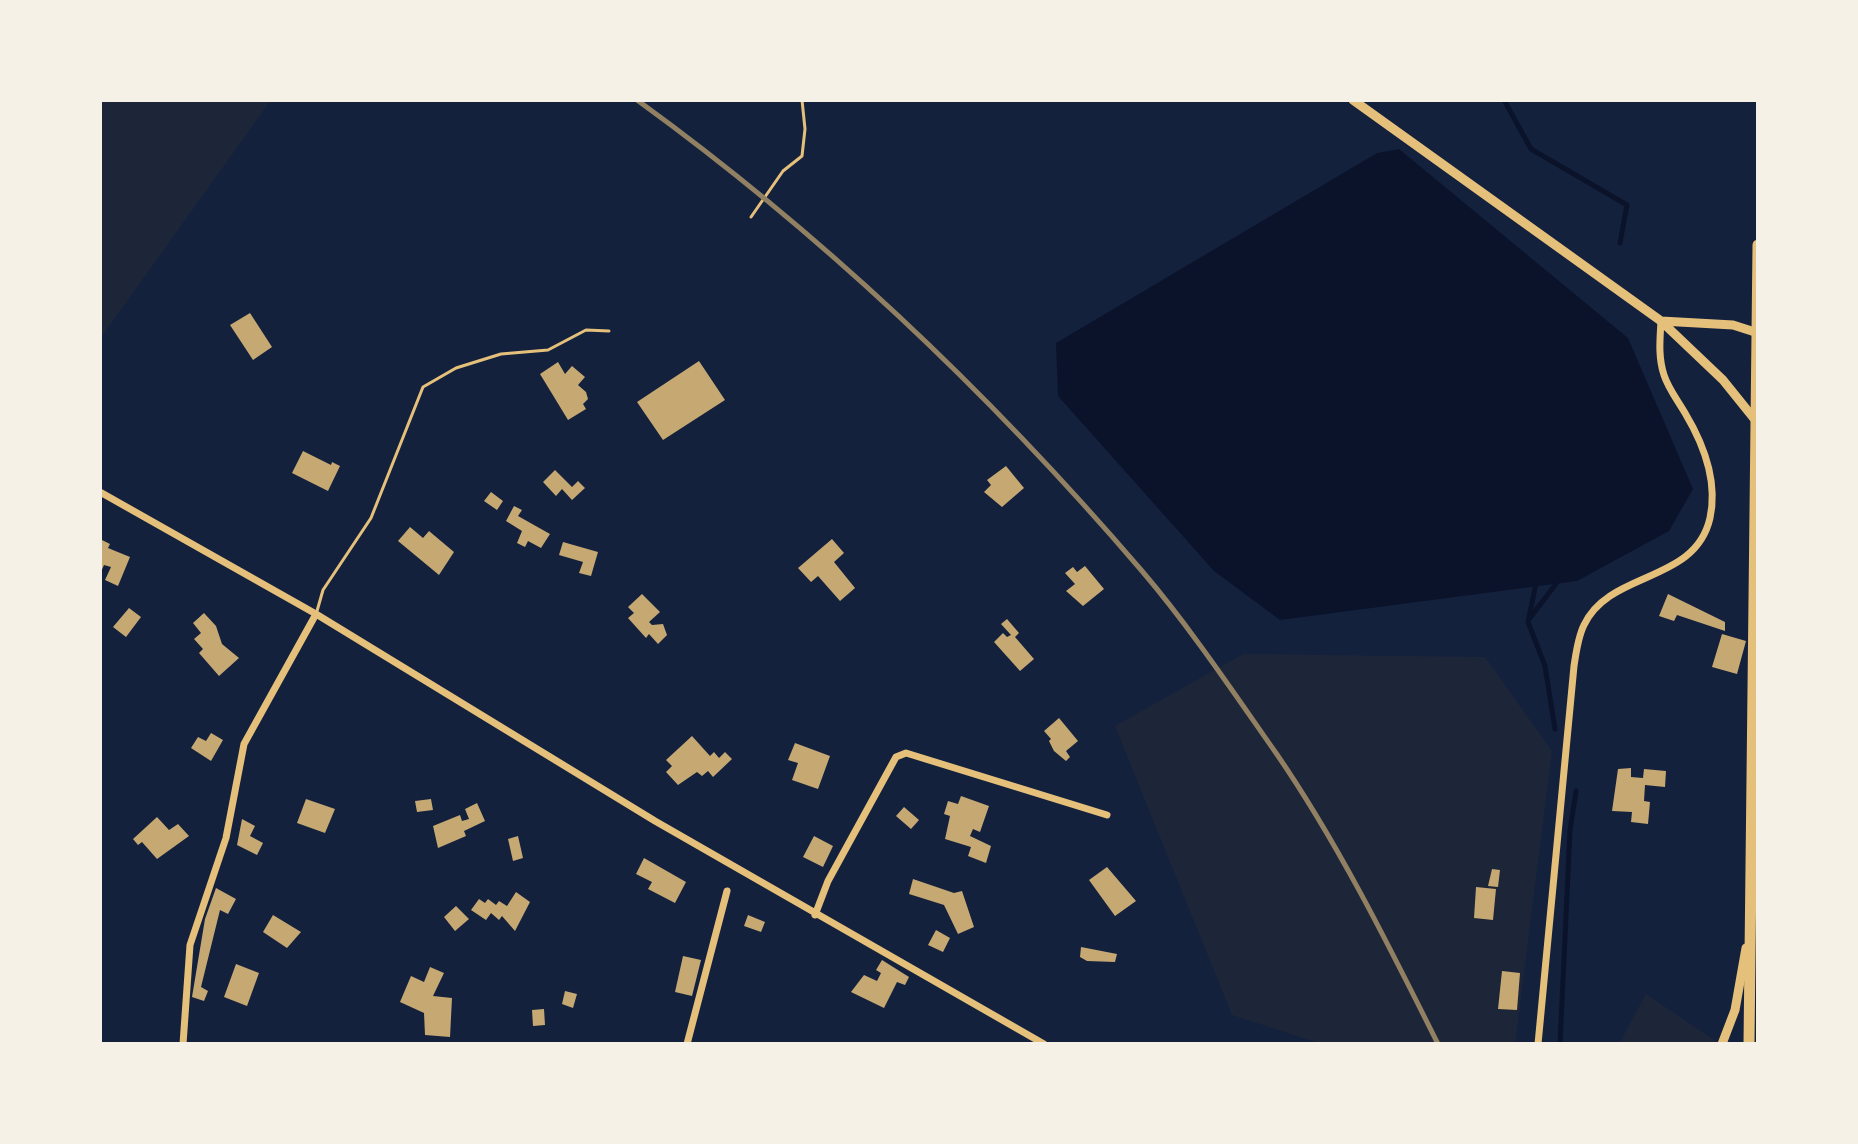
<!DOCTYPE html>
<html>
<head>
<meta charset="utf-8">
<style>
  body { margin:0 }
  #map { position:relative; width:1858px; height:1144px; overflow:hidden; background:#14213d; font-family:"Fira Sans Condensed",sans-serif }
  canvas { display:block }
  .frame { position:absolute; inset:0; border:102px solid #f6f1e7; pointer-events:none }
</style>
</head>
<body>
<div id="map">
<canvas width="1858" height="1144"></canvas>
<div class="frame"></div>
</div>
<script>
const context = document.querySelector('canvas').getContext('2d');
context.lineJoin = 'round';
function paint(path, color) { context.fillStyle = color; context.fill(path, 'evenodd'); }
function strokePath(path, color, width, dash) { context.strokeStyle = color; context.lineWidth = width; context.lineCap = dash ? 'butt' : 'round'; context.setLineDash(dash || []); context.stroke(path); }
paint(new Path2D(`
  M100,100H271L100,339Z
  M1243,654L1485,657L1552,751L1515,1044H1322L1232,1015L1115,726Z
  M1646,994L1720,1044H1619Z`), '#1d2539');
paint(new Path2D(`
  M1399,149L1628,338L1693,489L1669,531L1577,581L1280,620L1214,571L1058,396L1056,343L1377,153Z`), '#0b132b');
strokePath(new Path2D(`
  M1504,100L1531,149L1627,205L1620,243
  M1536,583L1528,622L1545,666L1555,729
  M1530,618L1558,581
  M1560,1044L1570,831L1576,791`), '#0b132b', 5);
paint(new Path2D(`
  M250,313L272,347L253,360L230,325Z
  M699,361L725,400L663,440L637,402Z
  M558,362L565,374L572,366L585,377L578,385L586,392L588,399L583,404L586,409L568,420L540,374Z
  M303,451L331,465L332,462L340,466L328,491L292,473Z
  M1006,466L1024,488L1002,507L984,492L991,485L987,480Z
  M555,470L572,487L578,481L585,488L572,500L562,489L556,496L543,482Z
  M491,492L503,501L497,510L484,501Z
  M514,506L522,510L518,516L550,534L541,548L528,541L525,547L517,543L522,531L506,521Z
  M410,527L423,538L429,531L454,552L439,575L398,541Z
  M832,539L844,553L834,562L855,588L840,601L818,576L811,582L798,568Z
  M102,540L110,544L108,548L130,557L118,586L105,580L111,567L104,565L100,574Z
  M563,542L598,552L591,576L579,573L583,562L559,555Z
  M1085,566L1104,589L1083,606L1066,591L1075,584L1065,573L1073,567L1077,572Z
  M642,594L660,612L649,622L652,625L663,624L667,635L658,644L649,634L646,638L628,618L634,613L628,607Z
  M1668,594L1725,622V631L1677,615L1674,621L1659,616Z
  M129,608L141,617L126,637L113,627Z
  M204,613L216,626L222,644L239,658L219,676L199,653L203,649L194,639L201,633L193,623Z
  M1007,619L1019,633L1015,637L1034,659L1020,671L994,642L1003,633L1007,637L1011,635L1001,624Z
  M1722,634L1746,641L1737,674L1712,667Z
  M1059,718L1078,741L1066,751L1070,757L1066,761L1054,751L1049,741L1051,739L1044,731Z
  M211,733L223,740L211,761L191,748L198,737L206,741Z
  M692,736L710,756L714,752L719,758L725,752L732,759L713,777L708,771L702,776L697,772L678,785L666,772L672,766L666,760Z
  M795,743L830,756L818,789L792,780L798,763L788,760Z
  M1631,768V777L1643,778L1644,769L1666,771L1665,787L1645,785L1644,801L1650,802L1648,824L1631,822L1632,812L1612,811L1618,769Z
  M961,796L989,806L980,832L973,829L970,836L991,846L986,863L968,856L971,847L945,839L950,816L944,814L948,801L958,804Z
  M306,799L335,809L325,833L297,823Z
  M431,799L433,810L417,812L415,801Z
  M477,803L485,821L464,831L466,836L438,848L433,826L460,815L462,821L469,819L465,809Z
  M904,807L919,820L911,829L896,816Z
  M157,817L169,830L178,824L189,836L157,859L142,842L138,845L133,839Z
  M242,819L255,826L250,836L263,843L257,855L237,845Z
  M518,836L523,858L513,861L508,839Z
  M814,836L833,846L823,867L803,857Z
  M644,858L686,882L675,903L648,889L652,882L636,874Z
  M1107,867L1136,901L1115,916L1089,880Z
  M1492,869L1500,870L1498,887L1488,886Z
  M913,879L954,893L962,891L974,927L958,934L944,905L909,894Z
  M1476,887L1496,889L1493,920L1474,918Z
  M216,888L236,899L228,914L220,910L201,987L208,991L204,1001L192,997L205,919Z
  M516,892L530,902L515,931L502,916L499,920L491,913L486,920L471,910L479,899L485,903L488,899L496,905L499,901L507,906Z
  M456,906L469,919L455,931L444,917Z
  M273,915L301,932L287,948L263,932Z
  M748,915L765,922L761,932L744,926Z
  M936,930L950,938L943,952L928,945Z
  M1081,947L1117,954L1115,962L1087,961L1080,957Z
  M683,956L701,960L692,996L675,992Z
  M882,960L909,977L905,985L897,982L884,1008L851,992L864,975L877,981L881,973L876,970Z
  M236,964L259,973L247,1006L224,997Z
  M430,967L444,973L433,996L452,998L450,1037L425,1035L424,1013L400,1002L411,976L424,982Z
  M1502,971L1520,973L1517,1010L1498,1009Z
  M565,991L577,994L573,1008L562,1004Z
  M544,1009L545,1025L533,1026L532,1010Z`), '#c6a872');
strokePath(new Path2D(`
  M751,217L783,171L802,156L805,129L802,100`), '#e5c07b', 3);
strokePath(new Path2D(`
  M317,611L323,590L371,518L423,387L456,368L501,354L548,350L586,330L609,331`), '#e5c07b', 3);
strokePath(new Path2D(`
  M100,492L316,614L655,821L1044,1044
  M815,915L828,881L896,757L906,753L1107,815
  M183,1044L190,945L226,838L244,744L316,614
  M687,1044L727,891
  M1538,1044L1574,666C1576,653 1578,637 1584,625C1610,570 1695,584 1710,518C1718,481 1703,443 1685,413C1678,401 1668,388 1664,375C1658,357 1660,339 1661,321`), '#e5c07b', 7);
strokePath(new Path2D(`
  M1353,100L1661,321L1723,380L1756,421
  M1661,321L1733,325L1758,333
  M1722,1044L1735,1010L1746,948`), '#e5c07b', 9);
strokePath(new Path2D(`
  M1749,1044L1758,245`), '#e5c07b', 11);
strokePath(new Path2D(`
  M637,100C822,234 993,397 1142,571C1189,626 1234,693 1276,753C1338,843 1389,946 1438,1044`), '#918062', 5);
</script>
</body>
</html>
